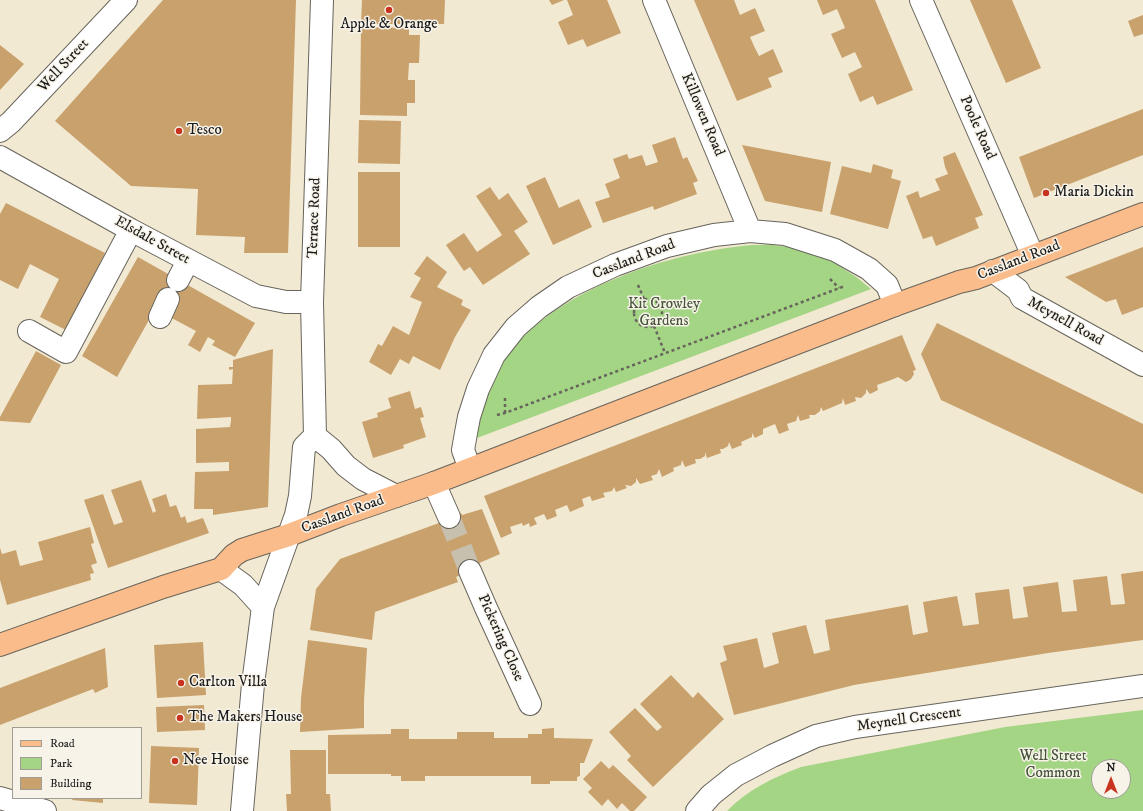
<!DOCTYPE html>
<html>
<head>
<meta charset="utf-8">
<style>
  body { margin:0 }
  #map { position:relative; width:1143px; height:811px; overflow:hidden; background:#f2e9d2; font-family:"IM FELL DW Pica",serif }
  canvas { display:block }
  .legend { position:absolute; left:12px; top:727px; width:130px; height:72px; box-sizing:border-box; background:#f7f3e8; border:1px solid #9f9d96; margin:0; padding:5px 7px; list-style:none; font-size:12px; color:#1c1c1c }
  .legend li { display:flex; align-items:center; gap:8px; height:20px }
  .legend b { width:20px; border:1px solid #9f9d96 }
  .north { position:absolute; left:1091px; top:759px; width:40px; height:40px; box-sizing:border-box; background:#f7f3e8; border:1px solid #9f9d96; border-radius:50%; rotate:0deg; font-size:11px; font-weight:700; line-height:16px; text-align:center; color:#1c1c1c }
  .north::after { content:''; display:block; margin:auto; width:14px; height:18px; background:#c8321e; clip-path:polygon(50% 0,100% 100%,50% 72%,0 100%) }
</style>
</head>
<body>
<div id="map">
<canvas width="1143" height="811"></canvas>
<ul class="legend">
<li><b style="height:5px;background:#fabc8b"></b>Road</li>
<li><b style="height:11px;background:#a3d584"></b>Park</li>
<li><b style="height:11px;background:#c9a16d"></b>Building</li>
</ul>
<div class="north">N</div>
</div>
<script>
const context = document.querySelector('canvas').getContext('2d');
context.lineJoin = 'round';
function paint(path, color) { context.fillStyle = color; context.fill(path, 'evenodd'); }
function strokePath(path, color, width, dash) { context.strokeStyle = color; context.lineWidth = width; context.lineCap = dash ? 'butt' : 'round'; context.setLineDash(dash || []); context.stroke(path); }
function drawText(font, color, halo, rows, align = 'center') {
  context.font = font + ' "IM FELL DW Pica",serif'; context.lineWidth = 3; context.setLineDash([]); context.textBaseline = 'middle'; context.strokeStyle = halo; context.fillStyle = color; for (const [text, x, y, turn = 0] of rows) {
    context.save(); context.translate(x, y); context.rotate((+turn || 0) * Math.PI / 180); context.textAlign = isNaN(turn) ? turn : align; if (halo) context.strokeText(text, 0, 0); context.fillText(text, 0, 0); context.restore();
  }
}
paint(new Path2D(`
  M752,245C761,245 771,244 780,246C814,249 846,267 871,289L477,438C481,409 490,380 507,356C557,288 671,252 752,245Z
  M1143,710V811H727C747,790 774,777 801,767L1005,727ZM1099,767H1123V791H1099Z`), '#a3d584');
paint(new Path2D(`
  M163,0H296L288,253H244L245,237L196,235L198,189L131,186L55,121Z
  M362,0H445L444,24H361Z
  M549,0H564L552,5Z
  M567,0H607L621,33L587,47L583,39L568,45L558,22L573,15Z
  M694,0H734L740,15L755,8L765,31L750,37L754,46L759,56L773,49L783,72L768,78L772,87L737,101Z
  M817,0H875L913,90L877,105L873,96L860,102L848,74L862,67L855,52L842,58L831,34L845,28L837,9L823,15Z
  M970,0H1012L1041,68L1006,83Z
  M1143,15V34L1134,37L1128,21Z
  M361,27L409,28V35H420L419,63H409L408,80H415V103H407V116L360,115Z
  M0,45L24,64L0,90Z
  M1143,109V155L1034,198L1019,157Z
  M359,120L401,121L400,164L358,163Z
  M675,137L683,159L687,157L698,181L693,183L697,194L654,210L653,206L603,223L595,202L610,197L605,184L620,178L613,159L627,154L629,159L642,155L646,166L658,162L652,145Z
  M742,145L831,162L822,212L765,201Z
  M955,152L983,215L975,218L979,228L936,246L932,236L923,239L906,196L918,191L920,198L940,190L935,179L948,174L945,167L943,157Z
  M873,164L893,170L891,178L901,181L888,229L830,214L842,166L871,173Z
  M358,172H400V247H358Z
  M545,177L559,208L579,199L592,227L553,245L526,186Z
  M490,187L499,200L508,193L528,222L514,231L530,254L483,285L470,267L464,271L446,245L464,233L477,252L502,235L476,196Z
  M6,203L105,253L66,330L40,317L59,279L30,264L18,289L0,280V214Z
  M1143,247V307L1122,315L1116,299L1106,302L1065,277Z
  M427,256L447,272L437,287L463,300L461,305L471,310L455,337L440,370L413,356L409,364L400,359L391,375L369,362L378,344L382,346L393,326L409,335L422,302L410,297L421,278L414,274Z
  M138,257L255,323L235,357L212,345L215,341L208,337L200,352L188,345L196,331L166,315L154,311L117,377L82,356Z
  M937,323L1143,424V494L941,400L921,354Z
  M902,335L916,370L913,371L914,374L911,379L906,382L898,377L891,380L877,385L878,390L870,394L866,389V393L861,398L855,397L856,401L845,405L843,398L842,403L823,411L821,407L820,411L815,415H809L810,418L800,421L798,415L796,421L787,424L789,430L779,434L775,424L763,429V434L755,438L752,433V437L741,442L742,445L732,449L729,442L728,446L723,449H720L721,453L707,458L705,452V456L700,459H695L696,463L685,467L682,460L681,465L673,468L674,471L662,477L659,469L657,474L651,476L653,480L640,484L636,478V482L631,486L625,485L627,488L616,492L614,487L612,491L603,493L605,497L592,501L590,496L582,499L584,506L570,512L567,505L555,510L557,516L547,520L544,514L534,518L537,524L530,527L529,523L523,526L522,523L510,527L512,533L501,538L484,496Z
  M273,349L268,507L213,515V509H194L195,472L229,471V462L196,463V429L230,427L231,421V417L197,419L198,385L232,384L233,369L229,370V367H233V360Z
  M36,351L61,365L30,423L0,421V417Z
  M410,391L415,409L421,407L424,417L420,418L426,437L403,445L404,448L373,458L362,422L378,417L377,413L391,408L388,398Z
  M141,480L153,513L156,511L152,499L166,494L170,507L176,505L181,518L185,516L187,523L203,518L209,533L108,568L84,500L103,494L114,525L123,522L111,490Z
  M482,509L500,554L477,564L478,568L456,577L458,582L375,612L372,640L310,630L316,589L340,559L439,523L438,520L461,513L462,515Z
  M90,527L94,543L91,544L97,563L91,565L94,573L90,574L91,580L7,605L0,580V548L2,554L16,550L20,566L43,560L38,542Z
  M1143,571V640L1048,653L854,685L734,715L720,663L727,660L723,646L757,638L764,668L779,663L772,633L806,625L814,654L830,650L825,620L908,605L913,635L928,632L923,602L957,596L963,626L979,624L975,593L1009,589L1013,619L1028,617L1023,587L1058,582L1062,612L1077,611L1073,580L1107,576L1111,605L1125,604L1121,574Z
  M308,640L367,648L364,701V728L300,732L301,698Z
  M203,642L206,695L157,698L154,645Z
  M105,648L108,687L95,693L93,689L0,725V688Z
  M671,675L693,698L698,692L724,719L653,787L627,760L631,756L609,732L635,708L657,731L662,727L640,704Z
  M204,705L205,730L157,732L156,707Z
  M554,728V738L593,739L584,763H580V776L577,777V781H550V784H531V776H425V781H401V776H391V774H328V735L391,734V729H409V739H457V732H494V738H528V734H542V729Z
  M151,746L199,748L197,805L149,803Z
  M290,750H326V794H330L331,811H287L286,794H291Z
  M601,761L609,769L613,765L647,797L634,811H630L622,803L617,809L608,799L602,806L588,792L592,788L583,779Z
  M73,798H103V803L72,800Z`), '#c9a16d');
strokePath(new Path2D(`
  M449,517L470,571`), '#c7c0ae', 22, [22, 11]);
const minor = new Path2D(`
  M654,0L750,231
  M921,0L1033,256
  M0,131L11,122L126,0
  M0,157L131,230L256,296L286,302H312
  M993,271L1018,290L1022,298L1143,365
  M178,280L188,261
  M160,317L168,299
  M29,331L66,352L131,230
  M315,436L331,449L346,466L363,479L396,496
  M470,469L463,450L466,433L469,417L478,389L494,355L516,327L539,307L568,287L615,265L667,246L714,235L750,231L785,234L835,250L869,269L887,285L895,305
  M434,483L449,517
  M221,569L243,585L263,607
  M470,571L486,608L530,704
  M0,798L45,811
  M242,811L253,684L263,607L296,515L300,496L304,447L315,436L312,302L322,0
  M697,811L711,795L736,775L772,756L816,736L855,727L1143,686`);
const major = new Path2D(`
  M0,645L163,587L221,569L234,555L242,550L289,535L341,515L434,483L895,305L959,282L976,278L1143,214`);
strokePath(minor, '#67645c', 24);
strokePath(major, '#67645c', 24);
strokePath(new Path2D(`
  M830,279L839,288
  M638,285L644,299
  M634 313a14 14 0 1 1 28 0a14 14 0 1 1-28 0Z
  M654,326L665,353
  M505,398V413
  M497,415L505,413L845,286`), '#67645c', 2.5, [3, 3]);
strokePath(minor, '#fff', 22);
strokePath(major, '#fabc8b', 22);
for (const [x, y, r, color] of [
  [389,10,4,"#c8321e"],
  [179,131,4,"#c8321e"],
  [1046,193,4,"#c8321e"],
  [181,683,4,"#c8321e"],
  [180,718,4,"#c8321e"],
  [175,761,4,"#c8321e"]
]) { const dot = new Path2D(); dot.arc(x, y, r, 0, 2 * Math.PI); context.fillStyle = color; context.fill(dot); strokePath(dot, '#f7f3e8', 1.5); }
drawText('15px', '#1c1c1c', '#f7f3e8', [
  ["Apple & Orange",389,25,"center"],
  ["Tesco",187,131],
  ["Maria Dickin",1054,193],
  ["Carlton Villa",189,683],
  ["The Makers House",188,718],
  ["Nee House",183,761]
], 'left');
drawText('15px', '#1c1c1c', '#f7f3e8', [
  ["Well Street",64,66,-47],
  ["Killowen Road",702,115,67],
  ["Poole Road",977,128,66],
  ["Terrace Road",315,218,-88],
  ["Elsdale Street",152,241,29],
  ["Cassland Road",634,260,-21],
  ["Cassland Road",1019,261,-21],
  ["Meynell Road",1065,322,29],
  ["Cassland Road",343,515,-20],
  ["Pickering Close",500,638,66],
  ["Meynell Crescent",909,720,-8]
]);
drawText('15px', '#44543b', '#f7f3e8', [
  ["Kit Crowley",664,305],
  ["Gardens",664,322],
  ["Well Street",1053,757],
  ["Common",1053,774]
]);
</script>
</body>
</html>
